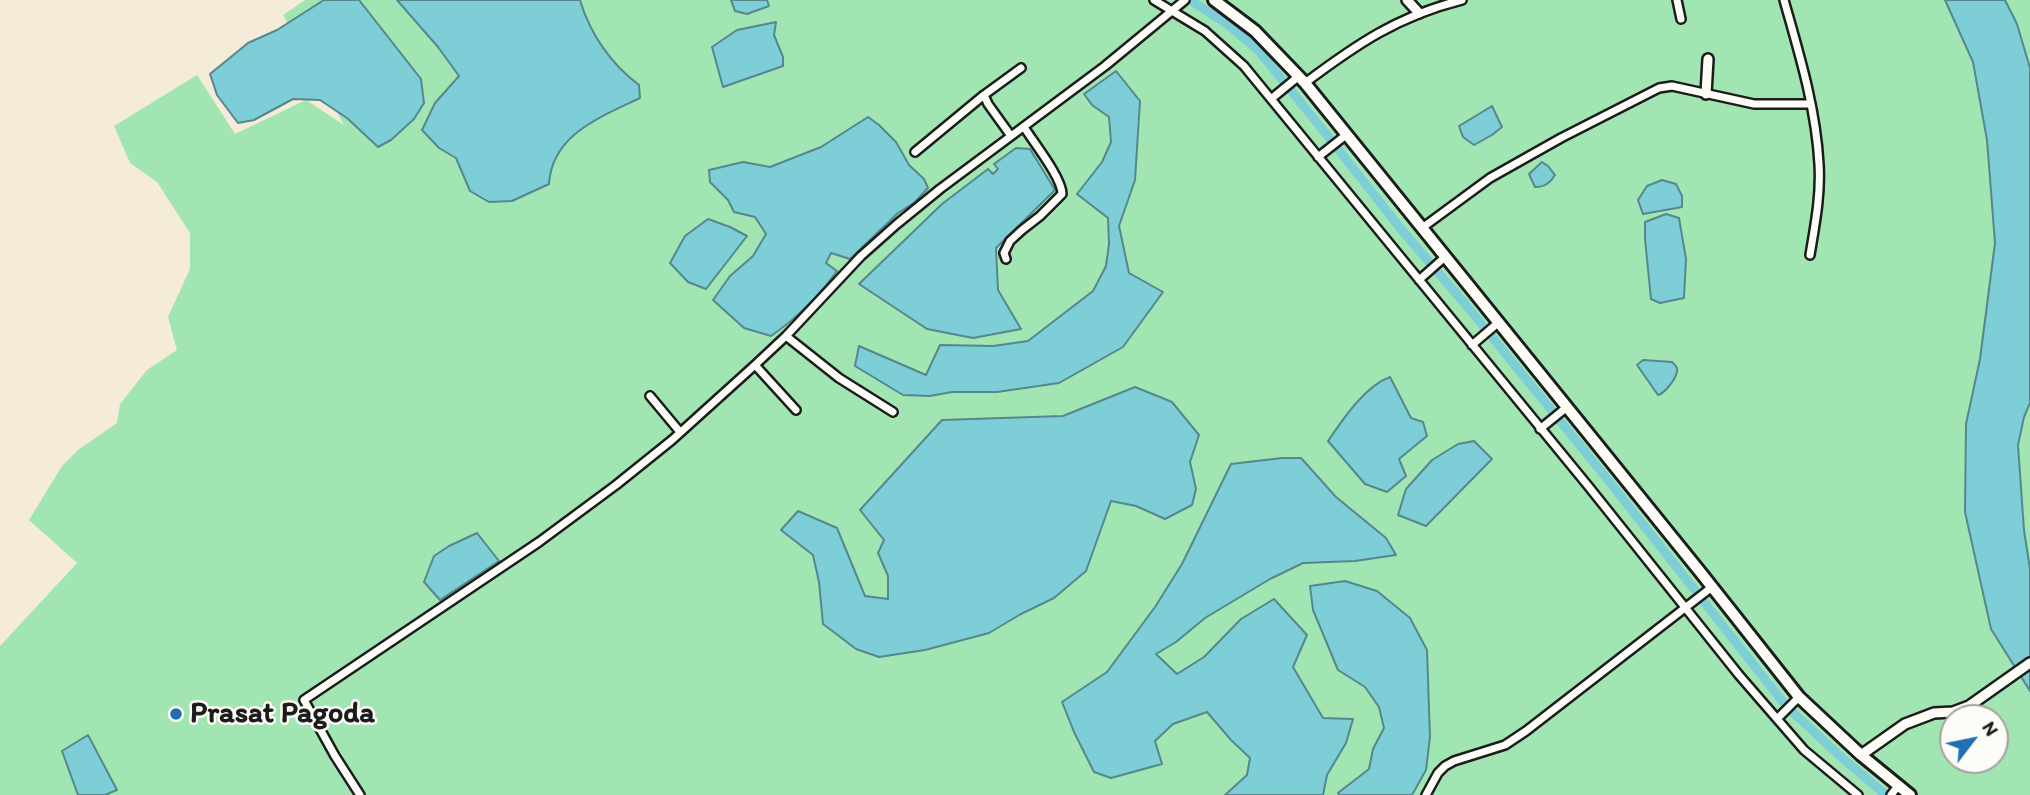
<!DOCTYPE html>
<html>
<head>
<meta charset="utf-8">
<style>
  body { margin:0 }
  #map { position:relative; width:2030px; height:795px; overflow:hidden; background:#f5ebd9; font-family:Itim,sans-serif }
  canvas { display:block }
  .north { position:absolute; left:1939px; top:704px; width:70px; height:70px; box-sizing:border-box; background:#fdfcf7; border:2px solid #a3a29f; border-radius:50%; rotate:58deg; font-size:19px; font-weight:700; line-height:28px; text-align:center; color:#1c1c1c }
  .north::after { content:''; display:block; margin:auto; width:24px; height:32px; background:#1f6fb2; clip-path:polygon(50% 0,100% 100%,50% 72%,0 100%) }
</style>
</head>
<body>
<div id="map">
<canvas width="2030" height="795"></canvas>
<div class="north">N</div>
</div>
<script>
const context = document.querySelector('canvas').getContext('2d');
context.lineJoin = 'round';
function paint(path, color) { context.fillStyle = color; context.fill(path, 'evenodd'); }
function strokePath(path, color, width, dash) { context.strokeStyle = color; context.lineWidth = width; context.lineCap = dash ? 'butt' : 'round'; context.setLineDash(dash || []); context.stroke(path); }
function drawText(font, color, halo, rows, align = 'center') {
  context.font = font + ' Itim,sans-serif'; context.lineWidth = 5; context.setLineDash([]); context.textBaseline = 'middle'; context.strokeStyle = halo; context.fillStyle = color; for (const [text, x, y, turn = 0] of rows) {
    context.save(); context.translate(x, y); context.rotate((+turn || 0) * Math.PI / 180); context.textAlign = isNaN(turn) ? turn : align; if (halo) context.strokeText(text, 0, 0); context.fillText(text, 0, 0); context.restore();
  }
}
paint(new Path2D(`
  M305,0H2030V795H0V646L77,563L29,520L62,466L78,450L117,423L120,404L147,370L177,350L168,317L190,269V233L157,182L130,163L114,126L197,75L235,134L306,100L344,125L283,15ZM1953,718H1995V760H1953Z`), '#a1e6b2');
const water = new Path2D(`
  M324,0H359L421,79L424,103L414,119L391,140L378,147L347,118L320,100L293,99L254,120L238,123L217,95L210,74L248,43L277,30Z
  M397,0H580C590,34 611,64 639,85L640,98C601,117 552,134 549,184L512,201L489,202L470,191L456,158L439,148L422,130L435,103L459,76L438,47Z
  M731,0H767L769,6L747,14L735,11Z
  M1945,0H2005L2017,24L2030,68V403L2024,417L2018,445L2024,530L2030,569V691L1991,629L1965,512L1966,424L1980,359L1995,243L1987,140L1973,62Z
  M776,22L774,35L783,57V66L723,87L712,47L737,30Z
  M1116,71L1140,101L1135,180L1119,226L1129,273L1163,292L1123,347L1059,383L997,392H952L930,396L903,395L855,366L859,346L926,375L940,345L993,346L1028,341L1093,291L1106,266L1109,244L1108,218L1077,194L1102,162L1111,142L1109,117L1092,105L1084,94Z
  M1492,106L1502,127L1492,135L1474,145L1463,137L1459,126Z
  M868,117L879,125L896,142L909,165L924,179L928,188L915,202L898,213L850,259L831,253L826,263L837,271C818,297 797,318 771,336L744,328L713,300L730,276L753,256L766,234L755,217L734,212L728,200L710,182L709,170L743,162L770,167L821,147Z
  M1016,148L1030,149L1055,190L996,248L998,290L1021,329L973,338L927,329L859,284L942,204L988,169L993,174L998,169L994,164Z
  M1542,162L1548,166L1555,175C1550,183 1545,187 1535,187L1529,174Z
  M1662,180L1676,184L1682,196V207L1643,214L1638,200L1647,186Z
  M1666,214L1679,218L1686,259L1684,298L1660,303L1651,299L1645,239V222Z
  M708,219L730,227L747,236L706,289L688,282L670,263L685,236Z
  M1643,360L1672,362C1675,365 1678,367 1677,372C1675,380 1665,393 1658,395L1637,365Z
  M1390,377L1411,418L1423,422L1427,436L1399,459L1406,476L1387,492L1365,484L1328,441C1343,419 1365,386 1390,377Z
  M1135,387L1172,402L1199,435L1190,462L1196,489L1192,505L1165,519L1136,506L1111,501L1086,571L1054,598L1021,614L989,633L925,650L879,657L856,649L823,624L819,582L813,555L781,530L798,511L837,528L865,596L888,599V576L878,553L884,540L860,510L942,420L1063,416Z
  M1474,441L1492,459L1426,526L1398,515L1406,489L1432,460L1458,444Z
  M1282,458H1301L1336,497L1386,538L1396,555L1355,561L1303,563L1270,579L1205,618L1176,642L1156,654L1177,674L1204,657L1241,619L1274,599L1307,635L1293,667L1323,718L1353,719L1346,743L1327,775L1323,795H1225L1247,775L1250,758L1231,740L1207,712L1173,724L1155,741L1162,764L1111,778L1094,772L1074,732L1062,702L1107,672L1155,607L1182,564L1231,464Z
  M477,533L499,561L440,600L424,582L434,556L449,546Z
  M1345,581L1377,591L1410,618L1427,650L1430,737L1426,770L1412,795H1339L1338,793L1369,769L1373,749L1384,728L1379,707L1365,687L1338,670L1313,610L1310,586Z
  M88,735L117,790L105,795H78L62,751Z`);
paint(water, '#7dced7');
strokePath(water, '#56878c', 2);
strokePath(new Path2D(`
  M1190,0L1227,24L1258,50L1327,135L1400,228L1466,305L1608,480L1786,706L1841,757L1886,795`), '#7dced7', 9);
const minor = new Path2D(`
  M1154,0L1205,31L1244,66L1589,487L1739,675L1804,750L1858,795
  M1677,0L1681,19
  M1784,0C1799,53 1816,108 1819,164C1821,195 1815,225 1810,255
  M1305,83C1357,44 1398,16 1462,0
  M984,95L1021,68
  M1271,99L1299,76
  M915,152L984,95L988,104L1011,136
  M1318,157L1346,135
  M1422,228L1490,178L1561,138L1659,88L1672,86L1754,104H1811
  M1006,259L1004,253L1010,241L1022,230L1040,216L1062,194C1062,178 1034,143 1024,127
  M1419,280L1445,257
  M786,336L839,378L893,412
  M1472,345L1499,322
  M755,365L796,410
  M650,396L680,432
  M1540,429L1567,407
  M1777,719L1799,697
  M360,795L335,756L304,700L539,542L616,485L672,440L755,365L786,336L861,256L897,224L940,189L1105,66L1185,0
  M1426,795L1438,773L1445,766L1454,761L1505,745L1526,731L1712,587
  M1891,795L1898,786`);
const tertiary = new Path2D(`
  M1407,0L1419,13
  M1706,94L1708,59
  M1861,755L1905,724L1934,713L1953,712L1969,706L2030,663`);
const primary = new Path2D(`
  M1214,0L1255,31L1305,83L1701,573L1799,697L1861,755L1910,795`);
strokePath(minor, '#1c1c1c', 12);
strokePath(tertiary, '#1c1c1c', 14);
strokePath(primary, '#1c1c1c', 16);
strokePath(minor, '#fdfcf7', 7);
strokePath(tertiary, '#fdfcf7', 9);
strokePath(primary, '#fdfcf7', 10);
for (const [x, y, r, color] of [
  [176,714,7,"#1f6fb2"]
]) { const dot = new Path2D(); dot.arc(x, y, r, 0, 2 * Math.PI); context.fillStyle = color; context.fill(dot); strokePath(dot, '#fdfcf7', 2.5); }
drawText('bold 30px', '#1c1c1c', '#fdfcf7', [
  ["Prasat Pagoda",190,714]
], 'left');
</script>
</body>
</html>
